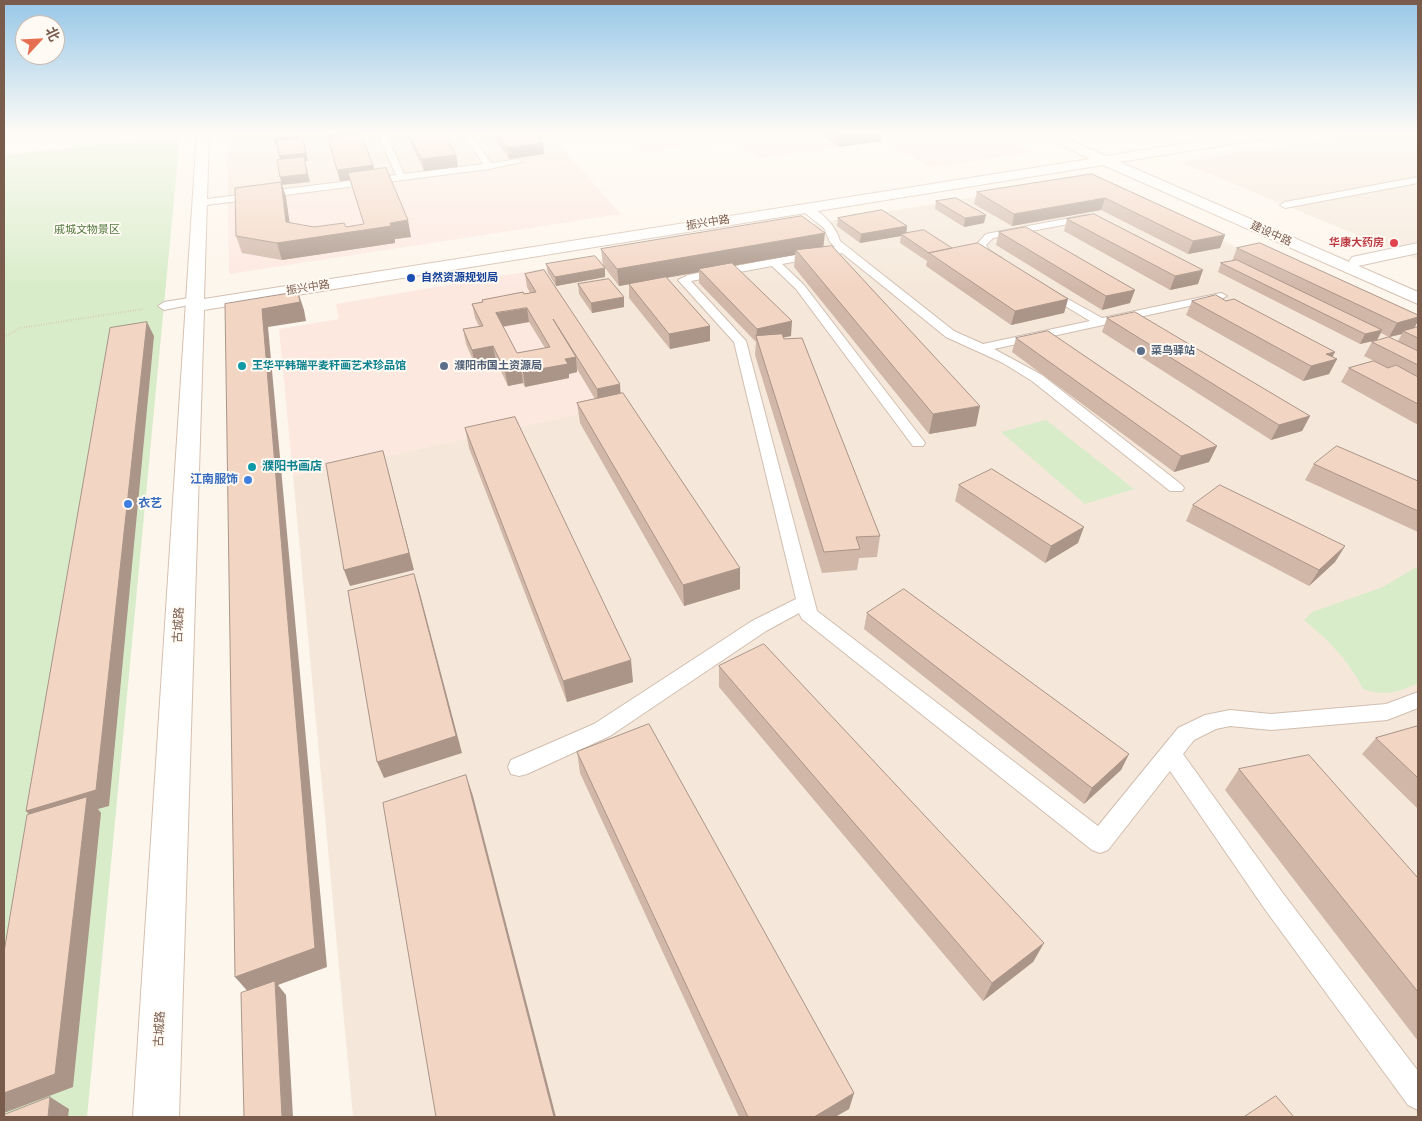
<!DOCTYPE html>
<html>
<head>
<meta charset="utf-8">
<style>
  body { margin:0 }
  #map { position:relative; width:1422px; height:1121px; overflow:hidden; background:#fdf6ec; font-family:Arial,"Noto Sans SC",sans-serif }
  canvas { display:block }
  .frame { position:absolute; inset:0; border:5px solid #7a5c4d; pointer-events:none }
  .north { position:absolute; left:15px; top:15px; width:50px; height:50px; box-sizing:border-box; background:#fffaf3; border:1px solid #cabbb1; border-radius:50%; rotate:65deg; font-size:14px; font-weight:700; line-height:20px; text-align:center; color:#7a5c4d }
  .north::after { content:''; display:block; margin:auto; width:18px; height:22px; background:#e76f51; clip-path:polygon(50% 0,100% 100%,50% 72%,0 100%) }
</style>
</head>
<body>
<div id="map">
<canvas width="1422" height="1121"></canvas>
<div class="frame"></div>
<div class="north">北</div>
</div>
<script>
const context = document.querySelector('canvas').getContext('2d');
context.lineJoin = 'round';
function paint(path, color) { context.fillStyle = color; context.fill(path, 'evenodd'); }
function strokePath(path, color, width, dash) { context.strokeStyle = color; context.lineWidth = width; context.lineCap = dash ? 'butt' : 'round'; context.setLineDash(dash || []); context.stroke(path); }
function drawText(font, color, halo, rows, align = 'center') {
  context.font = font + ' Arial,"Noto Sans SC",sans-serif'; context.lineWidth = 4; context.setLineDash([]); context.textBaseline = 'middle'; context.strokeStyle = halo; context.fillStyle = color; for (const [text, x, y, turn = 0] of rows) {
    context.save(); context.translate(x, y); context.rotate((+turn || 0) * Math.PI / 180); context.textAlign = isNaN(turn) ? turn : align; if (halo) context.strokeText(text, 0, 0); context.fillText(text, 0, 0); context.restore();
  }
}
paint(new Path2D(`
  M227,132H548L572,159L228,203Z
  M1361,132H1418V260L1180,162Z
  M1089,178L1418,332V1117H353L293,476L629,403L542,269Z`), '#f5e8da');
paint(new Path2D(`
  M624,132H992L1033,152L931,167L884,141L760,158L734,140L646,152Z
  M572,159L621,214L229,274L228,203Z
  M542,269L630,403L293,476L279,329L339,319L336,304Z`), '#fde8e0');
paint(new Path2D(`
  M180,136L87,1117H4V155Z
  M1046,420L1134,489L1085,504L1001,432Z
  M1418,566V683C1398,693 1384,696 1363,689C1347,658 1330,642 1304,620L1312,612L1383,587Z`), '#d8ecc9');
const lane = new Path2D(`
  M377,132H385L404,174L483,164L462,132H470L491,163L518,159L522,162L489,169L199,206L194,203L199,200L396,175Z
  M1418,177V183L1285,208L1280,205L1285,202Z
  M801,206C816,203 837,227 840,241L954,331L983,344L1090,321L1044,293L1042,291L1048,288L1102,318L1221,293L1227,296L1221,299L994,349L1042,375L1182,485L1184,488L1182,491H1170L1032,381L1003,363L946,337L842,253L782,264L804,285L923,440L925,443L923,446H913L796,289L772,266L691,281L746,341L817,611L1098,826L1178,728L1205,715L1230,710L1271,714L1386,704L1418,692V708L1387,720L1271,730L1230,726L1216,729L1194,740L1183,754L1282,892L1418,1071V1110L1408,1105L1264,908L1170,771L1108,850L1100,853L1092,850L802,619L799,613L766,631L610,736L527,774L519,776L511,774L508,767L511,760L594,724L752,621L796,599L734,342L678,280L688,275L835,247L830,242L824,228L801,210Z
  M1086,215L1091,218L1090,220L993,238L986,245L989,250L1002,258V262C990,265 980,255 976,245L986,234Z
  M195,297L201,301L199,303L164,310L158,306L164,302Z`);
const street = new Path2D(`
  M139,132H151L148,141L143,142L137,138Z
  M1418,243V253L1358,266L1352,265L1349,261L1352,257Z`);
const secondary = new Path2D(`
  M197,132H209L204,299L1090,159L1035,132H1052L1106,156L1255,132H1287L1281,136L1120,162L1418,292V304L1103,165L204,310L179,1117H133Z`);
strokePath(lane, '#d1beb0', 2);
strokePath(street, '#d1beb0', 2);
strokePath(secondary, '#d6c0b0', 2);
strokePath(new Path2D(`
  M4,337L20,328L143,309`), '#d9b8a5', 2, [0.5, 2]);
paint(lane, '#fff');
paint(street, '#fff');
paint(secondary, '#fff');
paint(new Path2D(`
  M407,132H442L456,155L458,167L424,171L409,140Z
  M490,132H533L544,154L509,159Z
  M821,132H883L881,141L839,147L821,135Z
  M328,138L373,165L374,170L411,237L395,239V243L282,260L242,253L236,236L281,182L286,197L289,223L314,227H346L364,224L350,180L340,181Z
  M1092,174L1225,235L1220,248L1188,254L1101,210L1012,226L974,204L977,192Z
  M936,201L984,223L964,227L935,209Z
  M838,218L907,226L906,233L952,248L1068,299L1064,313L1011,325L926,266L927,261L900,243L901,236L860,243L837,226Z
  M1067,219L1198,284L1170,290L1064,231Z
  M999,232L1130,303L1102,310L996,245Z
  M823,247L976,426L929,434L794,267L795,255L734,266L791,336L783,337L880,536L877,557L859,558L857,570L822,573L755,355L756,342L699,283V272L666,278L710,326V341L670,349L629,298V284L619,286L605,268V277L556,286L548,273L546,264L603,266L601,249Z
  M1237,248L1414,328L1418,327V425L1341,382L1349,368L1374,361L1364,356L1372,342L1398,341L1402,334L1389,337L1381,333L1377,340L1360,344L1218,272L1221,263L1232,261Z
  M525,274L620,394L740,589L684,606L580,423L577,403L595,399L577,369V372L569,374V378L525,387L523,383L508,386L496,361L475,365L466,344L463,329L479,326L475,318L472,304L482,302V300L530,293L527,287ZM529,322L545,348L517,353L503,327Z
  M578,284L624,297V307L592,313L579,294Z
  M1192,301H1226L1335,352L1332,357L1337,359L1329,374L1303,381L1186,315Z
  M1107,318L1310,416L1302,431L1271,440L1102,332Z
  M1016,338L1217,446L1209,462L1174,472L1012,352Z
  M465,428L633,682L567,702L469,448Z
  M1314,464L1418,481V532L1305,480Z
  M959,485L1078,543L1045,563L955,501Z
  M1193,505L1345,546L1335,562L1309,586L1186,521Z
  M867,613L1129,754L1121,770L1084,804L864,629Z
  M719,666L1044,943L1033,962L983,1001L719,687Z
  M1418,726V809L1362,754L1376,738Z
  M577,752L854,1093L849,1109L835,1117H739L580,773Z
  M1239,769L1418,878V1041L1225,790Z`), '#d1b7a8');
paint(new Path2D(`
  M230,132H249V133L230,135Z
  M299,132L301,142L276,145L274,138Z
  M326,132H359V134L328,137Z
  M840,132H883L881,141L839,147Z
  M303,138L308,161H305L310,182L282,185L280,177L282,164L279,156Z
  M543,143L544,154L509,159L508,148Z
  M456,155L458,167L424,171L422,159Z
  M373,165L376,177L340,181L337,170Z
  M281,182L286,197L292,239L286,222Z
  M1105,198L1101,210L1012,226L1014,214Z
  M986,215L984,223L964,227L965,218Z
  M408,220L411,237L395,239V243L282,260L277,243Z
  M907,226L906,235L901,234V236L860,243L861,234Z
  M825,233L823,250H796L795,255L701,271L699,269V272L619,286L617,269Z
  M1225,235L1220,248L1188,254L1193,241Z
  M605,268V277L556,286L555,277Z
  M1203,270L1198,284L1170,290L1175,276Z
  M1135,290L1130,303L1102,310L1106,296Z
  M298,292L304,310L306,321L268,327L327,967L278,985L286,995L293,1117H282L251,995L235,977L262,309Z
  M624,297V307L592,313L591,303Z
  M1068,299L1064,313L1011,325L1015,311Z
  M527,308L529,322L499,327L496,313Z
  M1418,317V321L1413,331H1403L1402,334L1389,337L1397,323Z
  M792,321L791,336L758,343L756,338L757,329Z
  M147,322L154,336L109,806L98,809L101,813L73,1087L4,1113V1093L41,827L26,811Z
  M710,326V341L670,349L669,334Z
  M1382,330L1377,340L1360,344L1365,334Z
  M493,346L496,361L475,365L472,350Z
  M1335,352L1330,361L1337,359L1329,374L1303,381L1311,366L1326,354Z
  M576,357L577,372L569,374V378L525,387L523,372L565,359Z
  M521,368L523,383L508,386L505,371Z
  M620,384L621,399L598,404L597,389Z
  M980,406L976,426L929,434L933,414Z
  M1310,416L1302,431L1271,440L1279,425Z
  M1217,446L1209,462L1174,472L1181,456Z
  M383,451L414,570L350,586L344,570Z
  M1084,527L1078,543L1045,563L1051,546Z
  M1345,546L1335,562L1309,586L1319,570Z
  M740,568V589L684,606L683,585Z
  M414,574L419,590L462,753L384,778L377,762Z
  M631,660L633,682L567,702L563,681Z
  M1129,754L1121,770L1084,804L1092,788Z
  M466,775L473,796L556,1117H554Z
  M1044,943L1033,962L983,1001L992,983Z
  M854,1093L849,1109L835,1117H814Z
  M50,1097L69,1109L68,1117H48Z`), '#aa9588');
const building = new Path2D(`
  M273,132H298V135L274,138Z
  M408,132H442L456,155L422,159Z
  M496,132H533L543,143L508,148Z
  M361,135L373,165L337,170L328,138Z
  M303,138L306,153L279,156L277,141Z
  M304,157L307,174L280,177L277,160Z
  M386,168L408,220L390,223L391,226L277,243L236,236L235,188L281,182L286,222L314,227L344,223L346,227L364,224L348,173Z
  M1092,174L1225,235L1193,241L1105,198L1014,214L977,192Z
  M956,198L986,215L965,218L936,201Z
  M882,210L907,226L861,234L838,218Z
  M1094,214L1203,270L1175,276L1067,219Z
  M802,216L825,233L617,269L601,249Z
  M1026,227L1135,290L1106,296L999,232Z
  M924,230L952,248L929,253L901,234Z
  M978,243L1068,299L1015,311L929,253Z
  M1260,243L1418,315V317L1397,323L1237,248Z
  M832,246L980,406L933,414L796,250Z
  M595,256L605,268L555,277L546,264Z
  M1237,260L1382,330L1365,334L1221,263Z
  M732,263L792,321L757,329L699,269Z
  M544,270L620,384L597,389L553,319L576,357L565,359L568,364L523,372L521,368L505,371L493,346L472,350L463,329L483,326L472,304L483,302L482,300L523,292L524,294L536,292L525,274ZM527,308L550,347L517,353L496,313Z
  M666,277L710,326L669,334L629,284Z
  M609,279L624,297L591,303L578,284Z
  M298,292L300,302L262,309L315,948L235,977L225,304Z
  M1216,295L1226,301L1234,299L1335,352L1326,354L1337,359L1311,366L1192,301Z
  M1135,312L1310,416L1279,425L1107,318Z
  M147,322L96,790L26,811L110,328Z
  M1418,327V338L1403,331Z
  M1048,331L1217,446L1181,456L1016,338Z
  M782,334L784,339L802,338L880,536L856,537L860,549L824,552L756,336Z
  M1389,337L1418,351V365L1372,342Z
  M1374,361L1388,368L1396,365L1418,377V404L1349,368Z
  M623,393L740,568L683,585L577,403Z
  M515,417L631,660L563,681L465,428Z
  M1337,446L1418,481V511L1314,464Z
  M383,451L409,553L344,570L326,464Z
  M992,469L1084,527L1051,546L959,485Z
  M1220,485L1345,546L1319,570L1193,505Z
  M414,574L456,736L377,762L348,591Z
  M904,589L1129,754L1092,788L867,613Z
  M764,644L1044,943L992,983L719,666Z
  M649,724L854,1093L814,1117H748L577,752Z
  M1418,726V778L1376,738Z
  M1309,755L1418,878V992L1239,769Z
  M466,775L554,1117H436L383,803Z
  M87,797L55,1074L4,1093V952L27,815Z
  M275,981L282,1117H244L241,993Z
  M1276,1096L1294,1117H1244Z
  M50,1097L48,1117H4V1115Z`);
paint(building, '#f3d5c3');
strokePath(building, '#aa9588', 1);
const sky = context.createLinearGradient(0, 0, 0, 289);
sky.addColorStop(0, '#97c7e8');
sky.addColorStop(0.46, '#fefbf6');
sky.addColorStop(1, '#fefbf600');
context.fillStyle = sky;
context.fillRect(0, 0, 1422, 289);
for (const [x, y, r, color] of [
  [1394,243,5,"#e0444e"],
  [411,278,5,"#1a4fb4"],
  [1141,351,5,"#5c6f8a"],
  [242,366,5,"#0f9aa8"],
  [444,366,5,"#5c6f8a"],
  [252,467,5,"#0f9aa8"],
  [248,480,5,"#3f7fe0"],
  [128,504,5,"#3f7fe0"]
]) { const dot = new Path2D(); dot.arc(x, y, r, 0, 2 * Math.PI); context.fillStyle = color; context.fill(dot); strokePath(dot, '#fffaf3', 2); }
drawText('11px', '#7a5c4d', '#fffaf3', [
  ["振兴中路",708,223,-9],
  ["建设中路",1271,234,24],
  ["振兴中路",308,288,-9]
]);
drawText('11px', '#537a41', '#fffaf3', [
  ["戚城文物景区",87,230]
]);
drawText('bold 11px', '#be3a42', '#fffaf3', [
  ["华康大药房",1384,243]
], 'right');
drawText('bold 11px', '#164399', '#fffaf3', [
  ["自然资源规划局",421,278]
], 'left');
drawText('bold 11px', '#4e5e75', '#fffaf3', [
  ["菜鸟驿站",1151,351],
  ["濮阳市国土资源局",454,366]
], 'left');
drawText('bold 11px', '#0d838f', '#fffaf3', [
  ["王华平韩瑞平麦秆画艺术珍品馆",252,366]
], 'left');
drawText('bold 12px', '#0d838f', '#fffaf3', [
  ["濮阳书画店",262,467]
], 'left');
drawText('bold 12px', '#366cbe', '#fffaf3', [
  ["江南服饰",238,480],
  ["衣艺",138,504,"left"]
], 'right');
drawText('12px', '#7a5c4d', '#fffaf3', [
  ["古城路",179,625,-87],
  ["古城路",160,1029,-87]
]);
</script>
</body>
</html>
